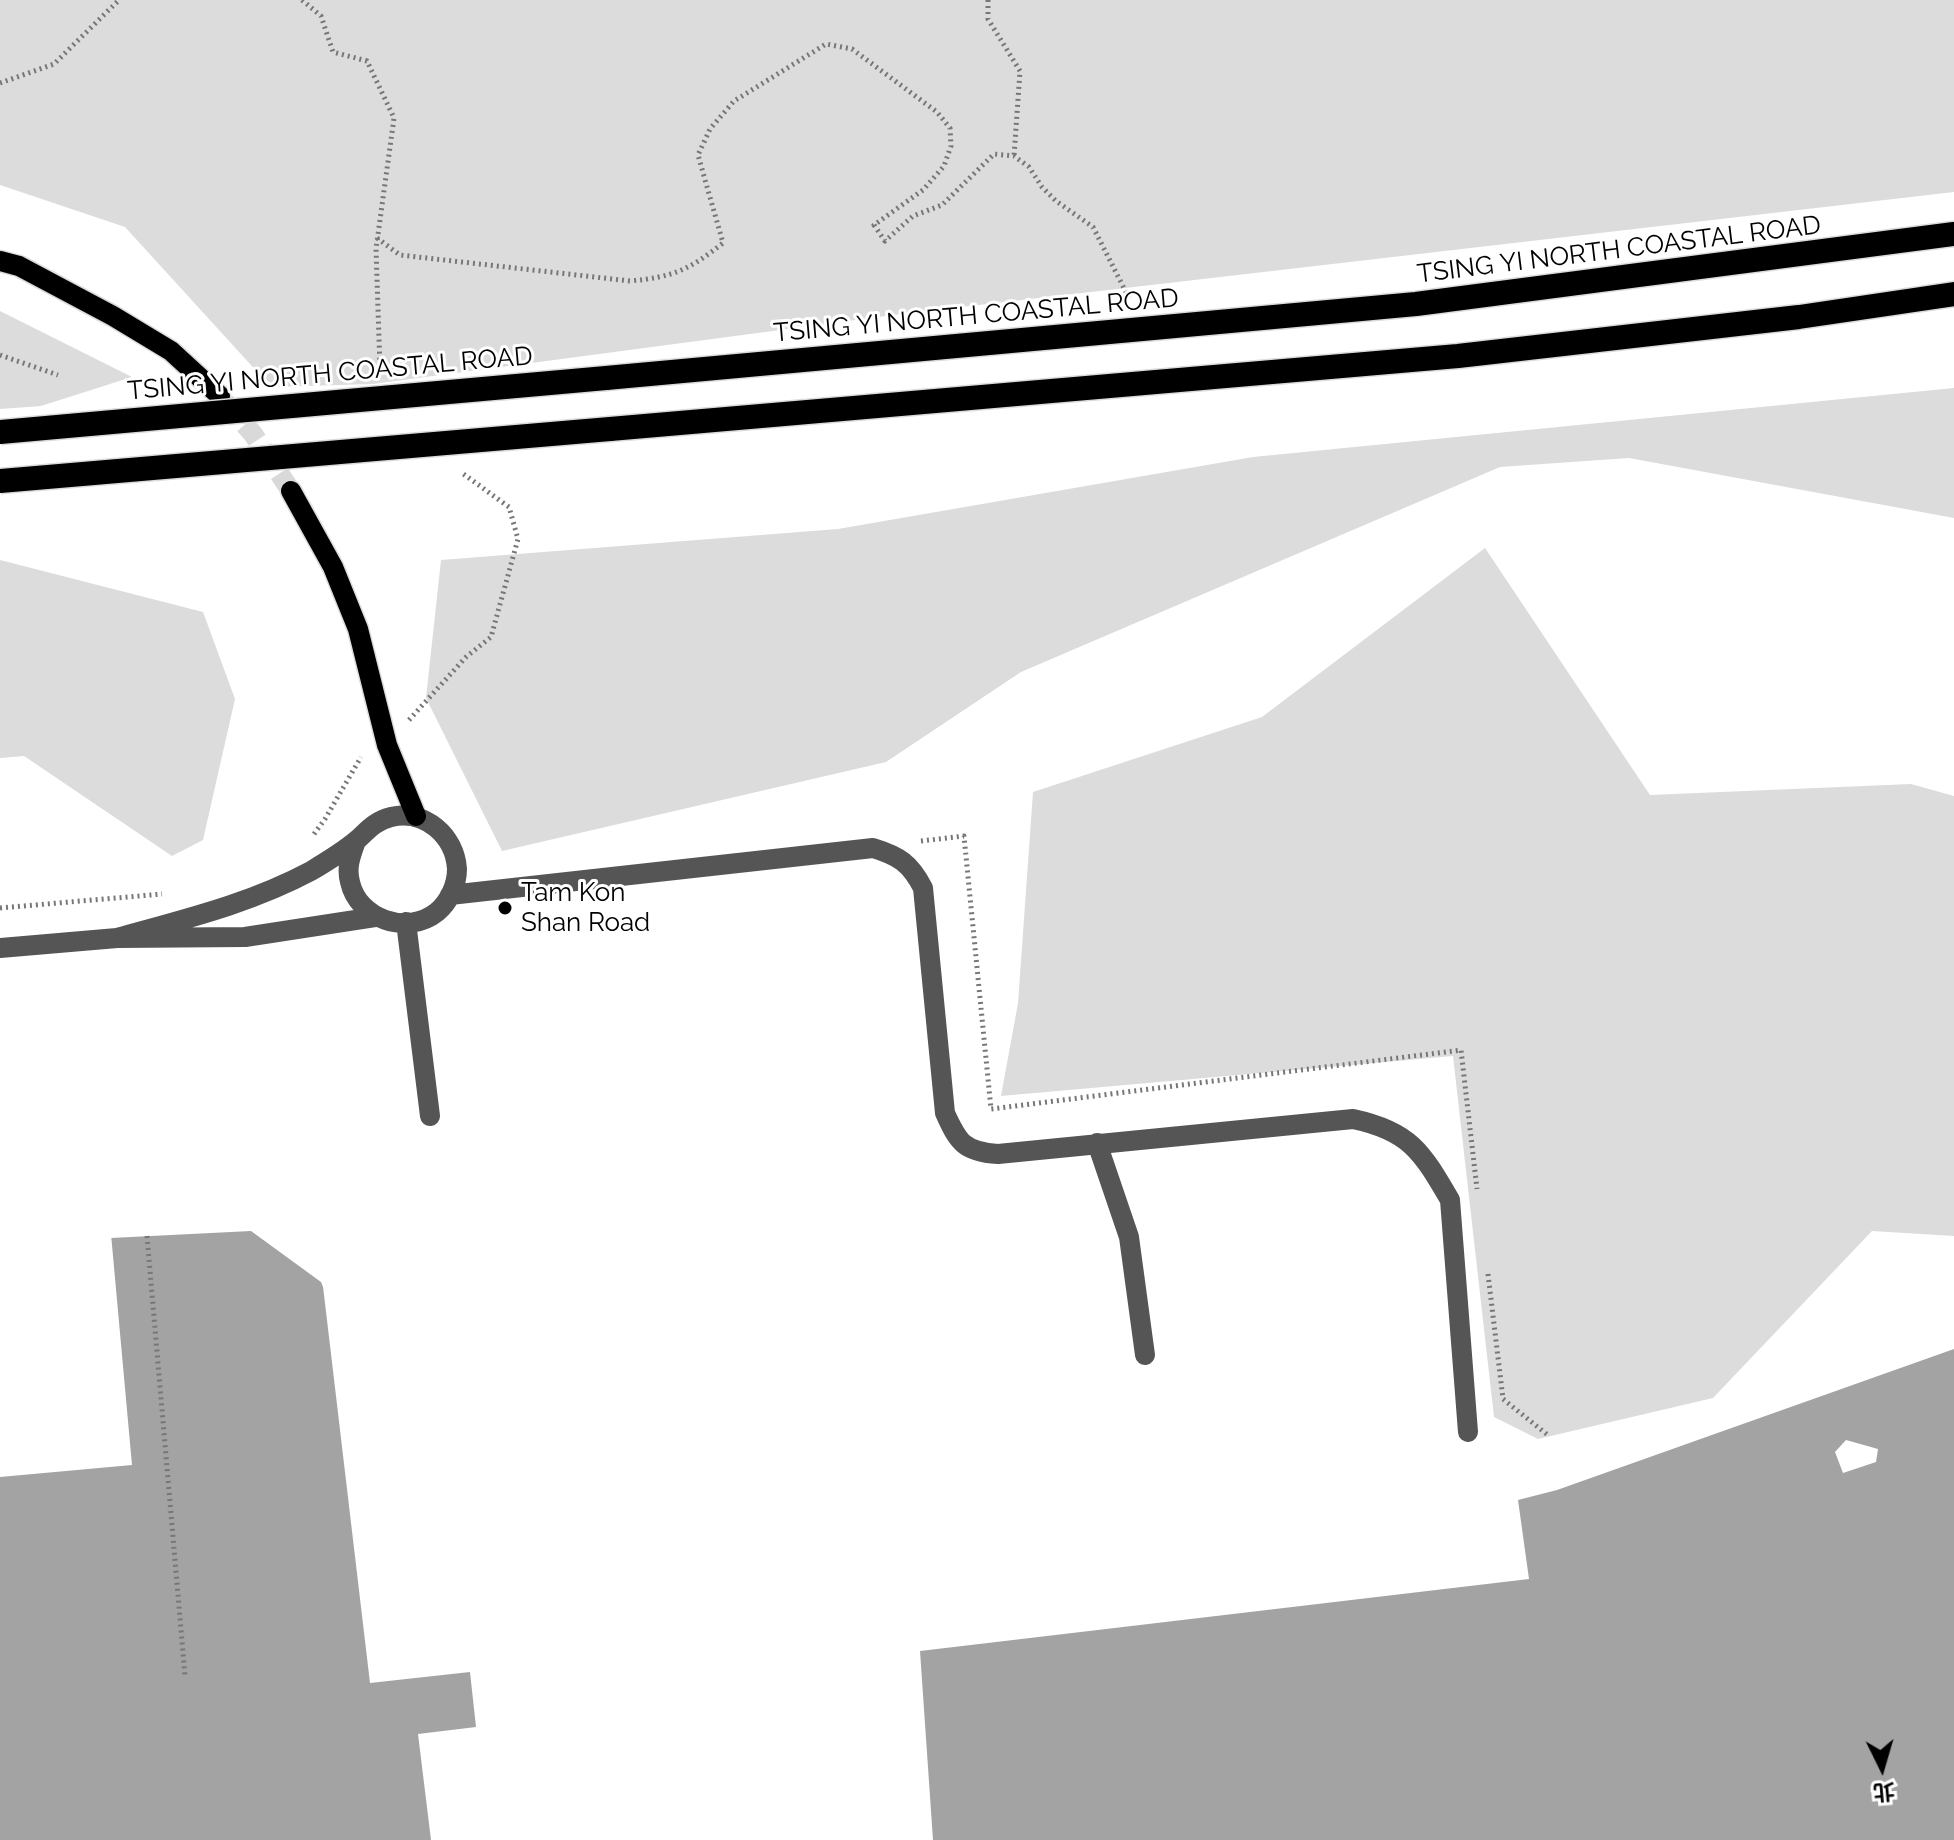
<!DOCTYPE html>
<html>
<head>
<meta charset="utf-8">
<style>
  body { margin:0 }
  #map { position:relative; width:1954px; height:1840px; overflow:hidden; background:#fff; font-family:Raleway,"Noto Sans TC",sans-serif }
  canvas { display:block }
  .north { position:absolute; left:1842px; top:1728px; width:80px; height:80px; -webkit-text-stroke:6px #fff; paint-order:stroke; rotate:175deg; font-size:22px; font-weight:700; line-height:32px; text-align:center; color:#000 }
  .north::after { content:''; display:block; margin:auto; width:28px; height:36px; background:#000; clip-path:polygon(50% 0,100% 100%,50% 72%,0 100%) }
</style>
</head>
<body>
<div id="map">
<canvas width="1954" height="1840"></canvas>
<div class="north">北</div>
</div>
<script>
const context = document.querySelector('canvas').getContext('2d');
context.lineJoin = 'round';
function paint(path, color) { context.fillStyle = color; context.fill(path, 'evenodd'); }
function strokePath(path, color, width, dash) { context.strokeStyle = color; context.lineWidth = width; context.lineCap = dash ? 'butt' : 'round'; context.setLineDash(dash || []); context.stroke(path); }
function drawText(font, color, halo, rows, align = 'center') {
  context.font = font + ' Raleway,sans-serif'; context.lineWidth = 6; context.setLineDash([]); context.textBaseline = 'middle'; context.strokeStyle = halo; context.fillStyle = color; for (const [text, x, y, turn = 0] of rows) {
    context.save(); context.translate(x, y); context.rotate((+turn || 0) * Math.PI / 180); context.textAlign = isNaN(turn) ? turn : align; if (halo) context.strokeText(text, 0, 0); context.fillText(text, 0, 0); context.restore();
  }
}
paint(new Path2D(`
  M0,0H1954V192L901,314L373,384L271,387L125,227L0,185Z
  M0,312V311L132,377L41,406L0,409Z
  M1954,388V518L1629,458L1500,467L1021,672L886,762L502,851L426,698L441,560L838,529L1253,457Z
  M1485,548L1650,795L1911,784L1954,796V1236L1872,1231L1713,1398L1538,1439L1494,1417L1453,1056L1001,1096L1018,1003L1033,792L1262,717Z
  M0,560L203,612L235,699L203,840L172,856L24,756L0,758Z`), '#dcdcdc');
paint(new Path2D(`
  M251,1231L321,1282L483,1685L497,1840H0V1250L111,1238Z
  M1954,1349V1840H933L920,1651L1529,1579L1518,1500L1557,1490ZM1846,1440L1878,1449L1876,1462L1843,1473L1835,1452Z`), '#a3a3a3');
paint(new Path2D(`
  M111,1234L132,1465L0,1477V1246Z
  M322,1278L487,1684L501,1840H431L418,1734L476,1727L470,1672L370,1683Z`), '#fff');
strokePath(new Path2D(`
  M225,402L253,434L291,491`), '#d9d9d9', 20, [20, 10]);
const major = new Path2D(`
  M0,261L19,266L113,316L171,351L220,396
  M291,491L333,567L358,629L387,745L416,816`);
const highway = new Path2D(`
  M606,378L1416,304L1954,234
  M610,429L1458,356L1799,317L1954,294`);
strokePath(major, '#dbdbdb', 23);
strokePath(highway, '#dbdbdb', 27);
strokePath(new Path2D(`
  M302,0L321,16L333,52L367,61L394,118L376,249L380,368
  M988,0V19L1020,71L1014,156
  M0,83L54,64L119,0
  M377,238L400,255L630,281C673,277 689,270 723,243L698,155L710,129L734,101L826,44L852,49L937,112L950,128L951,146L944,166L923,190L874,225L885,241L913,216L942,205L994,154L1014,156L1029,167L1042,187L1056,201L1093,227L1130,300
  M0,355L58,375
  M409,720L466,657L491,637L518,539L509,507L462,473
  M314,834L325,819L361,757
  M921,841L964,836L991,1109L1461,1050L1477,1189
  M0,908L162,894
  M147,1236L185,1676
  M1488,1274L1503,1399L1549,1436`), '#777', 5, [2, 4]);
strokePath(new Path2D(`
  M450,895L873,848C899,856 910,863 923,888L945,1113C958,1142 964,1152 998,1154L1353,1119C1410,1131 1422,1152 1450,1200L1468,1432
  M406,922L430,1116
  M117,938C185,919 249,904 311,871C326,862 344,851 357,840C368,830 375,821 391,817C425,809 455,836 457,869C457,885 449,902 437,912C407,936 358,919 350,882C346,867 351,855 356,841
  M0,948L117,938L245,937L375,917
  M1097,1143L1129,1237L1145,1355`), '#555', 20);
strokePath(major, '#000', 20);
strokePath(highway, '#000', 24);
const highwayBridge = new Path2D(`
  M0,432L606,378
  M0,481L610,429`);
strokePath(highwayBridge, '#dbdbdb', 27, []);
strokePath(highwayBridge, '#000', 24);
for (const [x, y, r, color] of [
  [505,908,8,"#000"]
]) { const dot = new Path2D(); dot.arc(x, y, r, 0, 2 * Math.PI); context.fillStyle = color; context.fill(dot); strokePath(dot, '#fff', 3); }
drawText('26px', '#000', '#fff', [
  ["TSING YI NORTH COASTAL ROAD",1619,250,-7],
  ["TSING YI NORTH COASTAL ROAD",976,316,-5],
  ["TSING YI NORTH COASTAL ROAD",330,374,-5]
]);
drawText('26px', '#000', '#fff', [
  ["Tam Kon",521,893],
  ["Shan Road",521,923]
], 'left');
</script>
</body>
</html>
